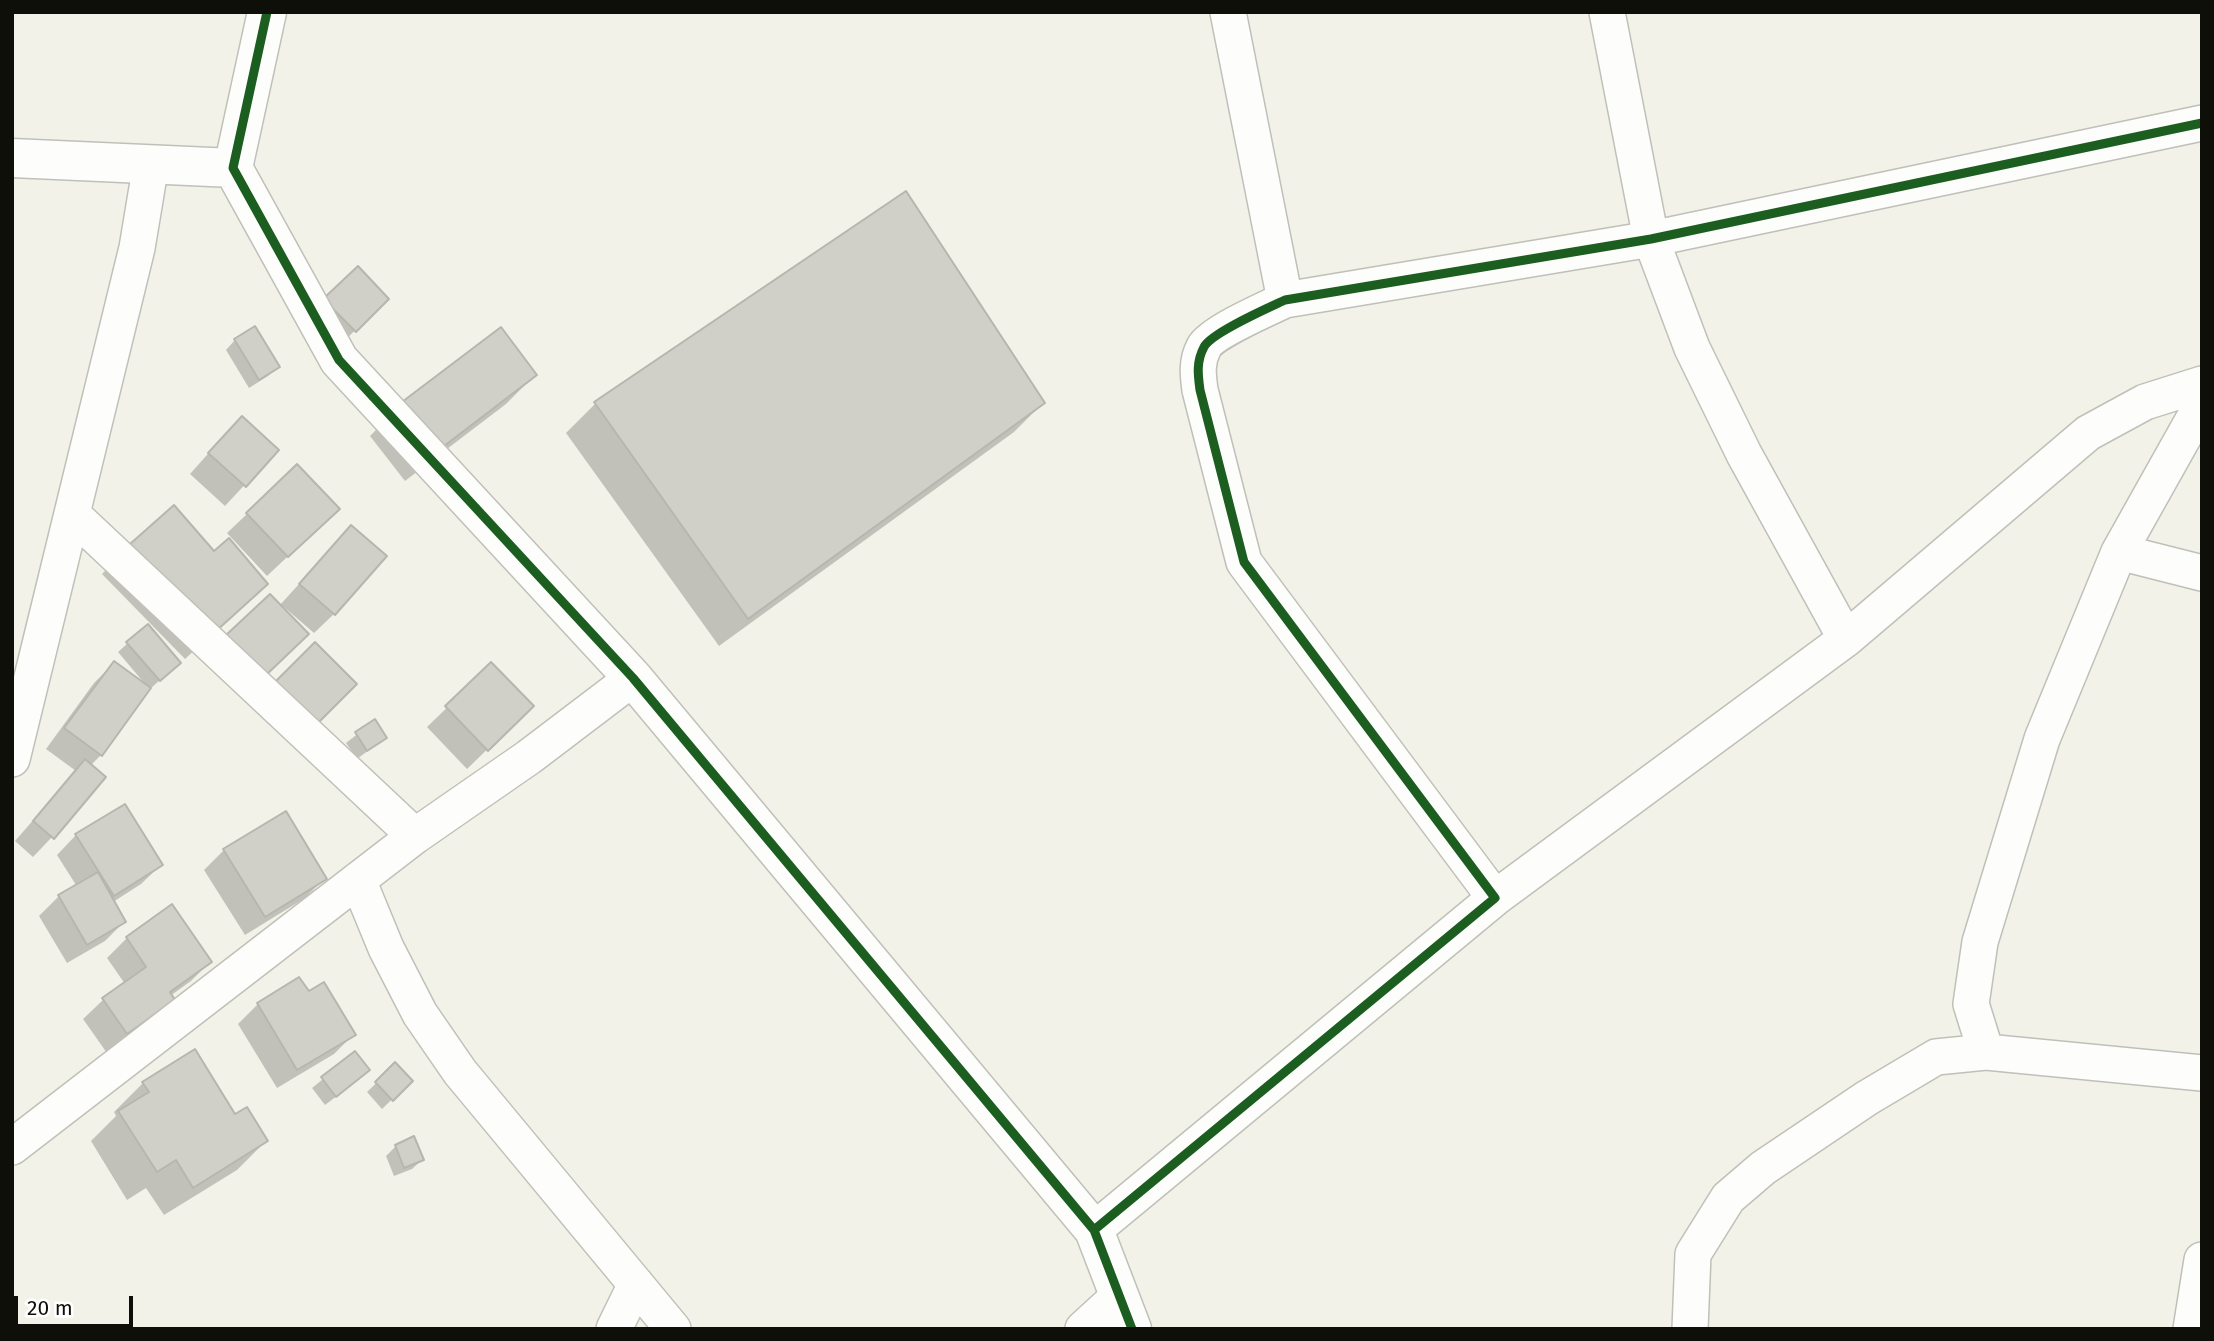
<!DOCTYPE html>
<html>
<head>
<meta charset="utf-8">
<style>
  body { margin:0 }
  #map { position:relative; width:2214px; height:1341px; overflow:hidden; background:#f2f2e8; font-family:"Fira Sans",sans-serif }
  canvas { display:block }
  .frame { position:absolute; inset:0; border:14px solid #0f0f09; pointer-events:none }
  .scale { position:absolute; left:14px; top:1296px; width:119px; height:32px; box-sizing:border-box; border:4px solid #0f0f09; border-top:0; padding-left:9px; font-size:21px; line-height:24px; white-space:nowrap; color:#0f0f09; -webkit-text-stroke:5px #fff; paint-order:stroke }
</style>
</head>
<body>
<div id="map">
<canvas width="2214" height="1341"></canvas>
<div class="frame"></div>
<div class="scale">20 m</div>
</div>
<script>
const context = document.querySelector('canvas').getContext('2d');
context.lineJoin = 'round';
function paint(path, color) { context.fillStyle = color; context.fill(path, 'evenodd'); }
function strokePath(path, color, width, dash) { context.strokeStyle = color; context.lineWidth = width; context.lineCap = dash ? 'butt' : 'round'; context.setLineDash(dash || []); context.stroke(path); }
paint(new Path2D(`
  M905,193L1043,403L1014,432L719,646L566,433L595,404Z
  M358,269L387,299L335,350L305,320Z
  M235,340L278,367L268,376L249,388L226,350Z
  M535,375L506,404L405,481L370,436L399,407Z
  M222,438L277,450L225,506L190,474Z
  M247,514L318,528L267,576L227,533Z
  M351,527L334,614L314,633L284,607L282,609L279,606Z
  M131,545L214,554L266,584L185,659L102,574Z
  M128,643L169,672L150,689L101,755L90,766L52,837L33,857L15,841L76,771L46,749L94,683L114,663L145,684L118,652Z
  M491,665L532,706L467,769L427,727Z
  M374,721L385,738L357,759L346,743Z
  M285,813L325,878L305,898L245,935L204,870L224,850Z
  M76,835L161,865L141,884L113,902L124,922L105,941L67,963L39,916L59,896L76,885L57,855Z
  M127,938L210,962L191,981L170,996L173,1000L153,1019L107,1053L83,1019L103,1000L125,984L107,958Z
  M308,994L354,1034L334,1054L277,1088L238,1024L258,1004Z
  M354,1054L358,1080L325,1105L312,1088Z
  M395,1065L411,1081L382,1109L367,1092Z
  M143,1083L234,1116L266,1141L237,1170L164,1215L146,1188L127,1200L91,1141L116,1116L114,1112Z
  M396,1146L422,1160L412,1169L394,1176L386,1156Z`), '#0003');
const building = new Path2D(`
  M906,191L1045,403L748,619L594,402Z
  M358,266L389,299L356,332L323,299Z
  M255,326L280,367L259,380L234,339Z
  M501,327L537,375L435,453L398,405Z
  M242,416L279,450L246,487L208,453Z
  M297,464L340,509L288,557L246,513Z
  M174,505L214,551L229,538L268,584L215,632L130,544Z
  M351,525L387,556L335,615L299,584Z
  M270,594L309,634L264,677L225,636Z
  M148,624L181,663L160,681L126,642Z
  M315,642L357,684L313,728L271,686Z
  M114,661L151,688L102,756L64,728Z
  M491,662L534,706L488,751L445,706Z
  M375,719L387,738L367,751L355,732Z
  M85,759L106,777L54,839L33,821Z
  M125,804L163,865L114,896L75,834Z
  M286,811L327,879L265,917L223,849Z
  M98,872L126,922L87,945L58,895Z
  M172,904L212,962L170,992L175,1000L127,1034L102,998L146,967L126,937Z
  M299,977L309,991L324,982L356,1035L297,1070L257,1003Z
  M195,1049L235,1114L247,1107L268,1141L193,1188L176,1160L157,1172L118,1111L149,1092L142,1082Z
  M355,1051L370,1070L336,1097L321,1077Z
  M395,1062L413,1081L393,1101L375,1082Z
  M414,1136L424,1160L404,1168L395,1145Z`);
paint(building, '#d0d0c9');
strokePath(building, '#b6b6ae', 2);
const minor = new Path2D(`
  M1228,12L1285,300
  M1607,12L1651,239L1692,348L1744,454L1846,639
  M72,514L415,836
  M2119,552L2202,573
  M12,759L137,248L151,164
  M358,880L386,948L420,1014L460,1072L673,1329
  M1495,898L1846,639L2088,433L2145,402L2202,384
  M1986,1052L1971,1004L1980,942L2042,739L2119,552L2202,404
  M12,1147L415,836L529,757L633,678
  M1094,1230L1495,898L1244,562L1200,390C1198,375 1196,362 1204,347C1211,333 1268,308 1285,300L1651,239L2202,123
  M614,1329L636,1284
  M1083,1329L1119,1296
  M1690,1329L1693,1254L1728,1198L1763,1168L1867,1098L1936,1057L1986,1052L2202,1073
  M2191,1329L2202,1260`);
const tertiary = new Path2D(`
  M267,12L233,168L339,360L633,678L1094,1230L1132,1329
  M12,158L233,168`);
strokePath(minor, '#bfc0b8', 38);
strokePath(tertiary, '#bfc0b8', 41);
strokePath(minor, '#fdfdfc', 35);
strokePath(tertiary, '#fdfdfc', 38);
strokePath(new Path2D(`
  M267,12L233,168L339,360L633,678L1094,1230L1132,1329
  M1094,1230L1495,898L1244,562L1200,390C1198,375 1196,362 1204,347C1211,333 1268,308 1285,300L1651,239L2202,123`), '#1b5e20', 9);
</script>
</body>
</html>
